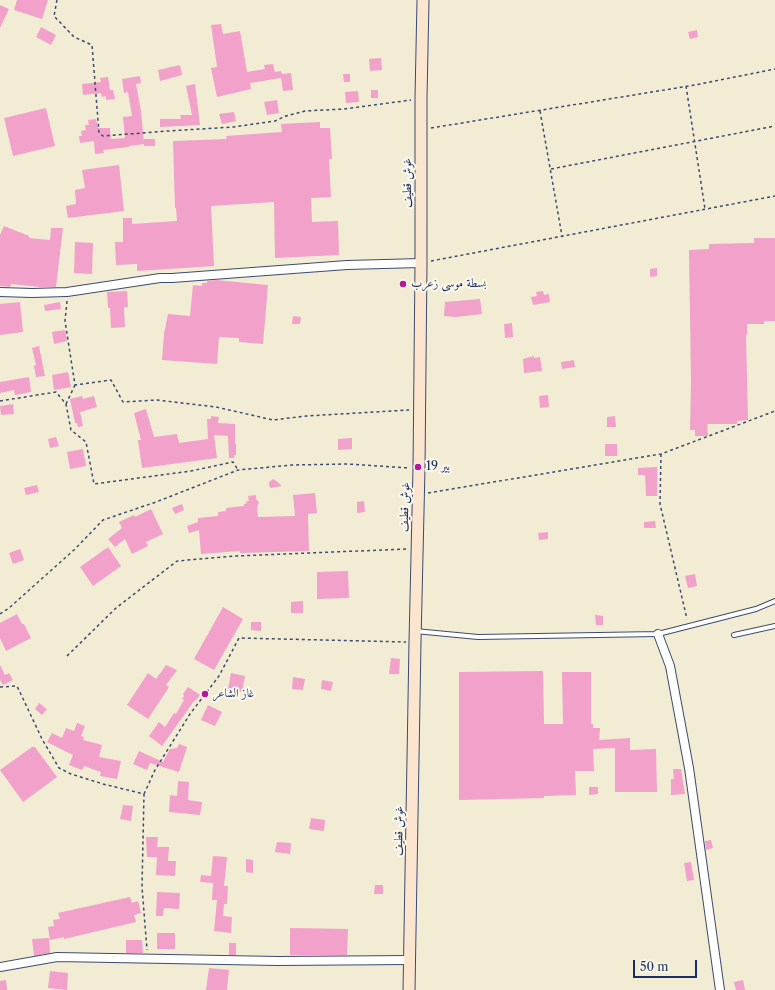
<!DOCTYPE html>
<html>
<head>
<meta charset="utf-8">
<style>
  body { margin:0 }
  #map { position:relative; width:775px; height:990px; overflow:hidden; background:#f3ecd5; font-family:"Libre Caslon Text",serif }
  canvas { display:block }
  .scale { position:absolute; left:633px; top:960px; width:64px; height:18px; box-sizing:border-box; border:2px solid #1b2f5e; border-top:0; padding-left:5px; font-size:12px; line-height:14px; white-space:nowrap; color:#1b2f5e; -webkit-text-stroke:3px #fbf7ec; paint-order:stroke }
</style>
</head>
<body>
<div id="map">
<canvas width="775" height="990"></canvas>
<div class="scale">50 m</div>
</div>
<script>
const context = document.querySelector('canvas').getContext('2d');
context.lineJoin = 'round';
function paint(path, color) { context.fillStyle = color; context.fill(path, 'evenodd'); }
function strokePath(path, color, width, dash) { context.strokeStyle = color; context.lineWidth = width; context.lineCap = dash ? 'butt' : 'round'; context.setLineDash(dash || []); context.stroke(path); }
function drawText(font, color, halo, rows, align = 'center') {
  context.font = font + ' "Libre Caslon Text",Amiri,serif'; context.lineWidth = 4; context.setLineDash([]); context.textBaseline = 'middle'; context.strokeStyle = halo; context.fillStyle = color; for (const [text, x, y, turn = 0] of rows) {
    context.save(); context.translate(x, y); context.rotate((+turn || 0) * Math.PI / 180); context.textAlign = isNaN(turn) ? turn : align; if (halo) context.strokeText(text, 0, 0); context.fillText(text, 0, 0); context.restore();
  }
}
paint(new Path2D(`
  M17,0H48L42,19L14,10Z
  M0,5L9,9L0,28Z
  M221,24L223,34L240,31L247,72L265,69L264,65L273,64L275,72L281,71L282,74L291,73L293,90L283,91L281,78L250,83L251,89L217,97L211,68L217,67L211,25Z
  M41,27L56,35L51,45L36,37Z
  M697,30L698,37L690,39L688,32Z
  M381,58L382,70L370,71L369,59Z
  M180,65L182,75L160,81L158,70Z
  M343,74H350V82H344Z
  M140,76L141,83L136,84L141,111L144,143V139H155V146H144V144L129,146V147L103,150L104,153L95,154L94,141L80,143L79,136H82L81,131L86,130L85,125H89L88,120L96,119L98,128H110L111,139L125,138L123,117L132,116L128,92L124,93L122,79Z
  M108,77L110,90H113L115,99L106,100V96L102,97L101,93L83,95L82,84L101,82L100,78Z
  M195,84L200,125L160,127V119H181L180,115H192L186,86Z
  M371,90H378V98H371Z
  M358,91L359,102L346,103L345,92Z
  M277,100L279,113L267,115L264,102Z
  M46,108L55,146L13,156L4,118Z
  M234,112L236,121L222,124L219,114Z
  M320,122V128H330L332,159H329L331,197L311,198L312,222L338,221L339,255L275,258L274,202L211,206L214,266L137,271V264L116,265L115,242H123V218H132V224L177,221L176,208H175L173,141L227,139L226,136L282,132L281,124Z
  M119,165L124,211L68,218L66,206L76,204L75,190L85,188L82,170Z
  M4,226L29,236V238L50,240L51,228H63L56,287H40L11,284L10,287L0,286V235Z
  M754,238H775V321H764V324H747V335H746L748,420L737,421V424H707L708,436H695V430H690L691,382L689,250L709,249V244L754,243Z
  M75,242L93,243L92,274L74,273Z
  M657,268V276L650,277V269Z
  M216,280L268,285L263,344L239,342V338L219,337L217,364L162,360L164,334L168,314L190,316L193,285L202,286V283H207V281Z
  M127,291L128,307H124L125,327L111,328L110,308H108L107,292Z
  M543,291L544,295L549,294L550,302L533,305L531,297L537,296L536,292Z
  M480,299L482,314L456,317L444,316L445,302Z
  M20,302L23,332L0,335V304Z
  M60,302L61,309L45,311L44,305Z
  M293,316L301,317L300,324H292Z
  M512,323L513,337L505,338L504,324Z
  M65,330L67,341L54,344L52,332Z
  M39,346L45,376L36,377L34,366L36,365L32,348Z
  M534,356V358L540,357L542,371L524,373L523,359Z
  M574,360L575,367L562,369L561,362Z
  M68,372L71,387L54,390L52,375Z
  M29,377L31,392L15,395L14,390L0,393V382Z
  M548,395L549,407L540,408L539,396Z
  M82,396L83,399L94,396L97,407L80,412L83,426L78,427L77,423H75L70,399Z
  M13,404L14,414L1,415L0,406Z
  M146,409L154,437L177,434L179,443L208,439L207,419H211V416L219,417L218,423L235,424V444H236V455H234V458H229L228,436L214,435L217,458L142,468L138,440H141L134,413Z
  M615,416L616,427H607V417Z
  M56,437L59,446L50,448L48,439Z
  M352,438V449L338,450V439Z
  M605,444H617V456H605Z
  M83,449L86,466L70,469L67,452Z
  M657,467V496H646L645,475H638V468Z
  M273,479L275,480L282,486L271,488L269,486V482Z
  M37,485L39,492L26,495L24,488Z
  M315,493L317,513L308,514L309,551L240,553V551L201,554L199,530L189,533L187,526L198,522V518L218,516V512L226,511V508L244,506V504L247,503L246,501H249L248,496L256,495V499L259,502L257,507L258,517L295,516L293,495Z
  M364,501L365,512L357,513V502Z
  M182,504L184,510L175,514L172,508Z
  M151,509L163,534L146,542L148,546L132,554L125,539L115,547L108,539L122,528L119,522L134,515L135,517Z
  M655,521L656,528H644V522Z
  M548,532V539L539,540L538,533Z
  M108,547L121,566L93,586L80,567Z
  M20,549L24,560L13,564L9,553Z
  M348,571L349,598L317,599V572Z
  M695,574L697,586L688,588L685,576Z
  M303,601V613H291V602Z
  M223,607L243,619L214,670L194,659Z
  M17,614L22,624H24L31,638L6,651L0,638V623Z
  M595,615L603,616V625H596Z
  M251,622H261V631L251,630Z
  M391,658L400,659L399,674H389Z
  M0,665L5,675L9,673L13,680L3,685L0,680Z
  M166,665L177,670L166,685L169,687L148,719L127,705L148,673L156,679Z
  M543,671L544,724H563L562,672H591V724H593V728H600L599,740L630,738V750L656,749L657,792H615V748L593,749L594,771H575L576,795L544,796V798L459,800V672Z
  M231,673L245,676L242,692L228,689Z
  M293,677L305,679L303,690L292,689Z
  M322,680L333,682L331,691L321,689Z
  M188,687L200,695L195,701H194L162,746L149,736L159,722L165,727L174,713L176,714L184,700L182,699L184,696L183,694Z
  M39,703L47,709L42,715L35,709Z
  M208,705L222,712L215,726L201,720Z
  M77,723L85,726L81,736L84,737L83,740L102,745L99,757L121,761L117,779L100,776L101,772L84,766L82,770L69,765L73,755L47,742L52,733L62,738L66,728L74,731Z
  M179,744L187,747L179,772L150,763L147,770L133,764L139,751L163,762L170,749L177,748Z
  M32,747H35L57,777L23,802L0,770Z
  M673,769H681L685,794L671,795V779H674Z
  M178,781L189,782L188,800L202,802L200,815L169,812L170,795L177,796Z
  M589,787H598V794L589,795Z
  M123,805L133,806L131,821L120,819Z
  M311,818L325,820L324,831L309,829Z
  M146,837H158L157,847H169L168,861H176L175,876L156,875L157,857H147Z
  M711,840L713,848L706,850L705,841Z
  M277,842L291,843L290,854L275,852Z
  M213,856L227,857L224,886H228L227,904H224L223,916L232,917L231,933L214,931L217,900H212L213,883L200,882L201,875L211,876Z
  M246,859L253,860V873L246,872Z
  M691,862L694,880L687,881L684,863Z
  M375,885H383V894H374Z
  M157,892L180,893L179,909L164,908L163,916H156Z
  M130,897L132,903L138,901L141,913L134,915L136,922L64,939V937L50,940L48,927L54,926L53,920L60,919L58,913Z
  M290,928L348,929L347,955H290Z
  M157,933H175V949H157Z
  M49,938L50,953L34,956L32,939Z
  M126,940H142L143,953H126Z
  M229,943H236V955H229Z
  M209,968L229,970L227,990H206Z
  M50,971L68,973L67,990L48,988Z
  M6,980L7,990H0V981Z
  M743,980L745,990H736L734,982Z`), '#f1a1ca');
const lane = new Path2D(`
  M415,631L478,637L658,634L756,609L775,601
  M734,635L775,626`);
const street = new Path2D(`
  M0,292L32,293L67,292L160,278H172L347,265L421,263
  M658,634L670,666L689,768L720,990
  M0,967L57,957L278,961L410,960`);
const secondary = new Path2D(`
  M409,990L415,642L419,468L421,263V98L423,0`);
strokePath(lane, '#3b4b70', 6);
strokePath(street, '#3b4b70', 10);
strokePath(secondary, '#3b4b70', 13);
strokePath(new Path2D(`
  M57,0L54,16L74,37L92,45L99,133L103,136L168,131L233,127L275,121L286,116L305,111L344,109L411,100
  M686,86L705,209
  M540,111L562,236
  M431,128L695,85L775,69
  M551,169L775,126
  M431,261L775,196
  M67,301L65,321L75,385L111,380L123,402L157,400L216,407L273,420L306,416L409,410
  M0,401L56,392L66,404L71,430L86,442L94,484L191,471L233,462L238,470
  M66,404L75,385
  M661,454L660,504L687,619
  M428,493L661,454L775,411
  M0,614L9,608L75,549L103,520L156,502L238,470L292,465L348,464L409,468
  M67,656L116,608L177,561L236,556L407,549
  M0,687L17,686L42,739L59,768L71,774L103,784L144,794L142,887L147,950
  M144,794L155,770L190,714L219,676L239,638L406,642`), '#3b4b70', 1.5, [3, 3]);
strokePath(lane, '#fff', 4);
strokePath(street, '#fff', 8);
strokePath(secondary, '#fce5cf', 11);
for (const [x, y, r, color] of [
  [403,284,4,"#b5179e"],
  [418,467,4,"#b5179e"],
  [205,694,4,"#b5179e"]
]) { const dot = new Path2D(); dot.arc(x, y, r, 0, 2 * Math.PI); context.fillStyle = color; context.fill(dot); strokePath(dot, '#fbf7ec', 1.5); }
drawText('12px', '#1b2f5e', '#fbf7ec', [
  ["غوش قطيف",408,183,-90],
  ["غوش قطيف",405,507,-88],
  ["غوش قطيف",399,831,-89]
]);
drawText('12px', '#1b2f5e', '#fbf7ec', [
  ["بسطة موسى زعرب",411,284],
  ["بير 19",426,467],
  ["غاز الشاعر",213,694]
], 'left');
</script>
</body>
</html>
